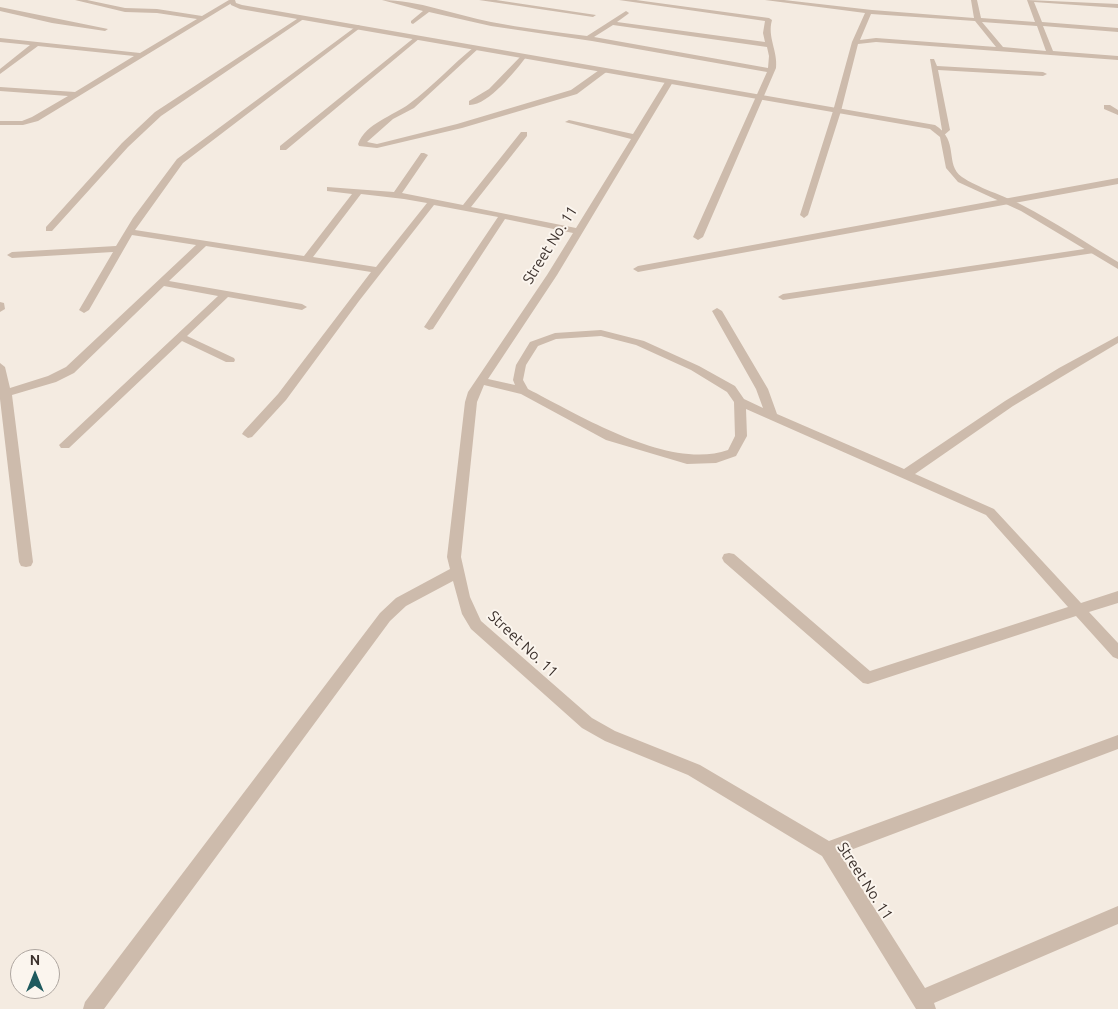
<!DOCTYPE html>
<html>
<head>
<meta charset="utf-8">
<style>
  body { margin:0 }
  #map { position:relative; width:1118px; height:1009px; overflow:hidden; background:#f4ebe1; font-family:Ubuntu,sans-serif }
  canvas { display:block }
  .north { position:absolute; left:10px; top:949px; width:50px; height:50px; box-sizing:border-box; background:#fbf5ee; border:1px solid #aea6a0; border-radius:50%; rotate:0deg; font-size:14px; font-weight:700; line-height:20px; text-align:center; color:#3b302b }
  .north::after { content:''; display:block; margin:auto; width:18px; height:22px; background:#1f5a5e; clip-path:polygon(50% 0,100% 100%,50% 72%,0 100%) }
</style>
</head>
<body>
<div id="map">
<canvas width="1118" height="1009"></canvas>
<div class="north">N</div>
</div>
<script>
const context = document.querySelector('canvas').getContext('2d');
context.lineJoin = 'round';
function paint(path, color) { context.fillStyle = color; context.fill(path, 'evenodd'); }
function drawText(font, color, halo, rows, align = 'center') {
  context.font = font + ' Ubuntu,sans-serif'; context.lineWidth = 4; context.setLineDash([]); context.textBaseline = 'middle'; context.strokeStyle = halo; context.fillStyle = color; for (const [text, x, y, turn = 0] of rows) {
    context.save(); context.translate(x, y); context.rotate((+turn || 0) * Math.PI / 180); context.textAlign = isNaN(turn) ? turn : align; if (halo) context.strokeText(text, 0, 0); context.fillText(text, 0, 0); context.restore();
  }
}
paint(new Path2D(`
  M75,0H87L125,8L157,9L202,16L229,0L235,1L38,121L23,125H0V121H22L32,117L68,96L0,91V87L75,92L134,56L38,46L0,74V69L30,45L0,42V38L140,53L197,19L157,13L125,12Z
  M382,0C418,0 455,15 491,22C523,28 555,32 587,36L626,11L629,13L628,14L617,22L765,42L763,33L765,21L619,0H636L769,18L772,20C767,37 778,51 776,68L703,237L698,240L693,237L767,72L592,41L491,26L429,12L413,24L411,23V21L423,11ZM613,25L767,47L769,56L768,68L594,37Z
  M479,0H496L596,15L593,17Z
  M765,0H784L872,10L974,18L971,0H977L981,18L1035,22L1027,0L1118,4V8L1034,2L1042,22L1118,28V32L1043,26L1053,51L1118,56V60L876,42L858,44L841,111L808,215L804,218L800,215L833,111L852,42L865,13ZM871,14L975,21L996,47L876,38L860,40ZM982,22L1037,26L1046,51L1003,47Z
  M0,7L108,29L105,31L52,23L0,11Z
  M300,17L305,18L161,116L128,147L52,231H46V227L122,143L155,112Z
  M358,25L360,26V28L183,163L135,230L304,256L352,194L327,191V187L394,192L421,153H424L428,155L402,193L463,205L521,132H527V136L471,207L576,228L631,139L565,122L569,120L633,134L665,82L669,80L673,82L557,275L488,379L515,385L513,380L516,365L530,342L555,333L601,330L644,341L699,366L735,386L744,399L763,408L756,389L712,311L717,308L722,311L768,389L777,414L904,469L1005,401L1059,368L1118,336V343L1013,406L915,474L994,509L1081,603L1118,591V603L1089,612L1118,643V659L1113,657L1076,616L868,684L863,683L724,562L722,558L724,554L729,553L734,554L870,671L1068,607L986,515L746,409L747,436L736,456L716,463L687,464L606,440L521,394L484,385L477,402L461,557L470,597L481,621L592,718L615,731L700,765L829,841L1118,735V749L840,854L925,988L1118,906V924L934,1003L936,1009H916L822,856L688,775L605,741L582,728L471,629L462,614L453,581L406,606L390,621L104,1009H83L85,1002L380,613L396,598L450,569L447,557L465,402L468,392L547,275L573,233L505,219L433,329L429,330L424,327L498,217L434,205L359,301L286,400L252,437L248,438L242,434L244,431L278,394L371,272L206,246L169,281L302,304L307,307L302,310L228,297L187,336L234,358L235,360L234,362H226L182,341L69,448H61L59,445L218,296L164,286L74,373L56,382L12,395L33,562L31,566L26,567L21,566L19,562L0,399V363L5,367L10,388L48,376L66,367L196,245L132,235L89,310L84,313L79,310L113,252L12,258L7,255L12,252L116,246L133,218L177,159ZM361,194L404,199L427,203L376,267L313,257ZM601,336L636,345L691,370L727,392L734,402L735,436L728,450C670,471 579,415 528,389L523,380L526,365L538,346L556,339Z
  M415,37L420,38L286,150H280V146Z
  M474,47L479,48L414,108L393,119L367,142L377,144L457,124L571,90L602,68L609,70L577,94L462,128L377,148L359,146L358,144C366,123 393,116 409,104C432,87 452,65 474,47Z
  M522,55L527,56C516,70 488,106 469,105V101L489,89Z
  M930,59H934L937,66L1043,72L1047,74L1043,76L938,70L950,130L943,136L939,134L942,130Z
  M1104,105H1110L1118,110V115L1104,109Z
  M1118,178V184L638,272L633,269L638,266Z
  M1091,248L1096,251L1094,253L783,300L778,297L783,294Z
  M0,302L4,303L5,309L0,312Z`), '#cdbbac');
paint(new Path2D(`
  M229,0H235L236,3L242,5L935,125C960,141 944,164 962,177C976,187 1005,196 1022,205C1055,222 1086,243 1118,262V269L1021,211L958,182L946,168L940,137L930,129L240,9L231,5Z`), '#cdbbac');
drawText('15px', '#3b302b', '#fbf5ee', [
  ["Street No. 11",550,245,-58],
  ["Street No. 11",523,644,43],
  ["Street No. 11",865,881,57]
]);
</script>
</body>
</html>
